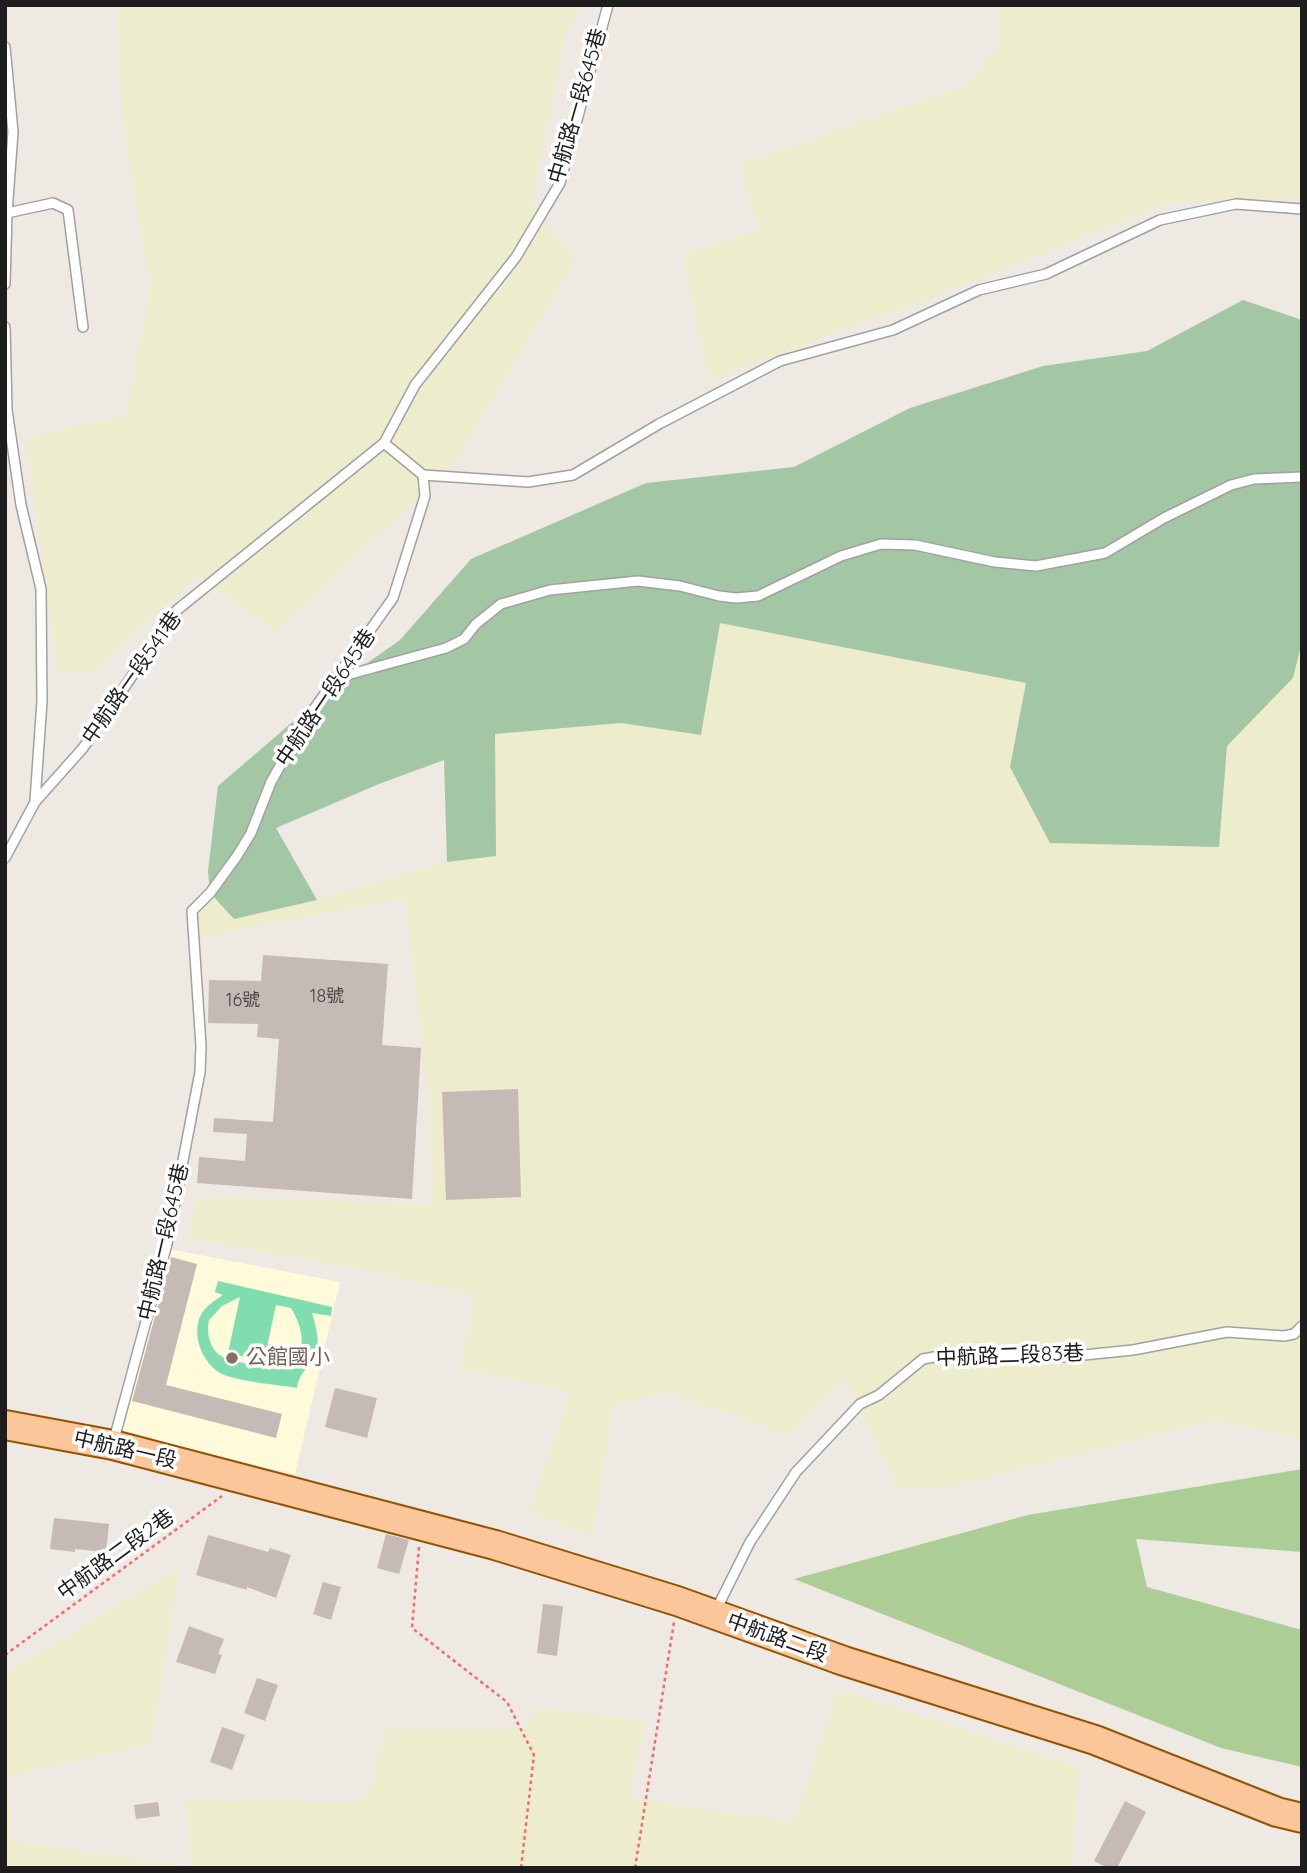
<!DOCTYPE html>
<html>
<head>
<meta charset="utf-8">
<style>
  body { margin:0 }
  #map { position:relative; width:1307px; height:1873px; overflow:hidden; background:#eee9e2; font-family:Quicksand,sans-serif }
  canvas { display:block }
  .frame { position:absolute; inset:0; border:7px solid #1d1d1d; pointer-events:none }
</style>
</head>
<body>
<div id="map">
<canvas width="1307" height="1873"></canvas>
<div class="frame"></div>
</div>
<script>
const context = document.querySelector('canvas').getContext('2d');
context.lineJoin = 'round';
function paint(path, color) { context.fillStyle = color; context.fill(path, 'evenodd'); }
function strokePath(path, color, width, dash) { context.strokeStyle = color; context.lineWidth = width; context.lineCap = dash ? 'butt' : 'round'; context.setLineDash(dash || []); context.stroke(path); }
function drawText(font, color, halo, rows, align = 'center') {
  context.font = font + ' Quicksand,"Noto Sans TC",sans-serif'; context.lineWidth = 7; context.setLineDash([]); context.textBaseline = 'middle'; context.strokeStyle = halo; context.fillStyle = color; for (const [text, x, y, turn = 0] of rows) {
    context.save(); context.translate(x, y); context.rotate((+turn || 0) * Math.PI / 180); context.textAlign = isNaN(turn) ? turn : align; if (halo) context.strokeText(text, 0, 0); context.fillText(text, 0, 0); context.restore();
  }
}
paint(new Path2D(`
  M169,1249L340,1282L295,1474L122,1434Z`), '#fffbda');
paint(new Path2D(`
  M116,5H582L565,36L532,204L575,260L455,463L275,632L198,574L92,673L58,671L25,438L125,415L150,290L123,121Z
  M1001,5H1302V196L1293,198L1170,202L988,276L709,380L683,255L758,230L740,164L964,86L997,49Z
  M720,623L1027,683L1010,767L1219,847L1227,746L1293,678L1302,642V1438L1215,1420L949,1487L898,1489L846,1379L788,1435L667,1392L612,1407L593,1537L529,1510L571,1391L460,1368L475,1295L385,1273L187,1238L198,1197L432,1204L430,1116L405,898L200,937L195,908L210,893L235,919L317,900L447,862L495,856V734L621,723L701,735Z
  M180,1567L151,1744L7,1777L12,1841L192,1867L186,1800L360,1802L372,1784L385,1729H525L535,1707L646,1721L629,1798L794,1822L837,1689L1079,1767L1072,1868H5V1674Z`), '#edeccd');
paint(new Path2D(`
  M1302,1469V1552L1136,1539L1147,1587L1302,1630V1767L1221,1748L794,1579L1028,1515Z`), '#adcd97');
paint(new Path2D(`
  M1243,300L1302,320V642L1293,678L1227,746L1219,847L1050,843L1010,767L1026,683L720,623L701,735L621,723L495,734L496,856L447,862L444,760L379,784L276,828L317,900L234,919L210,893L208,871L218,786L332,688L400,640L471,559L646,483L794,467L910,408L1043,366L1147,351Z`), '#a3c7a5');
paint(new Path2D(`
  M218,1281L332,1307L331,1316L312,1313C318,1334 323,1351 307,1368C300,1376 299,1378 297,1388C274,1384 249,1383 227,1376C204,1369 189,1334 202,1313C207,1305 216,1300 223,1295L215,1292ZM240,1297L228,1353L264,1361L276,1305L291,1308C303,1328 311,1357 281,1367C270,1371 256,1366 244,1363C233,1361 222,1359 215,1351C208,1342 207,1330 209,1320L222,1306Z`), '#80ddaf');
paint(new Path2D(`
  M263,955L388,964L382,1045L421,1048L412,1199L197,1183L199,1157L245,1161L247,1134L213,1132L214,1118L273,1122L279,1039L257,1037L258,1024L208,1023L209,980L261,981Z
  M518,1089L521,1197L446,1200L442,1092Z
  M171,1257L197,1264L166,1385L282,1414L276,1438L132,1401Z
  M335,1388L377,1398L367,1438L325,1427Z
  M54,1518L109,1524L106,1552L75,1549V1552L50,1549Z
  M386,1534L409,1540L399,1574L377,1568Z
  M208,1535L268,1552L270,1548L291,1555L276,1598L247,1587V1590L196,1575Z
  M323,1582L341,1587L331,1620L313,1614Z
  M543,1604L563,1606L557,1656L537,1653Z
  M189,1626L224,1639L218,1654L222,1655L215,1674L176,1662Z
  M257,1678L278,1685L265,1721L244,1713Z
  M222,1727L245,1735L232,1770L210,1762Z
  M1125,1801L1146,1812L1117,1868H1108L1094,1861Z
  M158,1802L160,1816L136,1819L134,1805Z`), '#c5bab6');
const lane = new Path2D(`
  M5,47L13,132L7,213L5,284
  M7,213L53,203L68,210L83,327
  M5,327L7,410L21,505L41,589L42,701L35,801
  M423,475L528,482L573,475L659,424L780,361L893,330L979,290L1046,274L1160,220L1236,204L1302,209
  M336,678L446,648L464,639L476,624L501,604L550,590L638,581L680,586L719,596L736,598L758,596L841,556L881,544L915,545L995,562L1036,566L1105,553L1164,518L1231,485L1254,479L1302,477
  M5,858L35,802L83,748L177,610L384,443
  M113,1443L167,1244L200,1072L201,1046L192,911L210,893L237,856L251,833L271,782L304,723L393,598L425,496L423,475L384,443L415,385L516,257L560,183L608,5
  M716,1610L750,1542L796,1472L860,1404L879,1395L923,1359L940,1356L1064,1357L1133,1350L1227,1332L1284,1336L1294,1334L1302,1326`);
const primary = new Path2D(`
  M5,1425L113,1445L495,1545L677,1601L844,1661L1095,1740L1277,1812L1302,1818`);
strokePath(lane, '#a1a1a1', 12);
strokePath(primary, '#945301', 32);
strokePath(new Path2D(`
  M419,1547L412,1628L507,1702L534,1755L521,1868
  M5,1655L222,1496
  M635,1868L674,1622`), '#f9686a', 2.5, [3.5, 3.5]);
strokePath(lane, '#fff', 9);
strokePath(primary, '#fbc69a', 28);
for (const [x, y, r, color] of [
  [232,1358,7,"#8d6e63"]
]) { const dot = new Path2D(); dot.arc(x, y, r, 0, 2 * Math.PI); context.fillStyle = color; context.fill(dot); strokePath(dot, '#fff', 2.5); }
drawText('18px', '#474443', null, [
  ["18號",327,997],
  ["16號",243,1001]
]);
drawText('21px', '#1d1d1d', '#fff', [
  ["中航路一段645巷",578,106,-74],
  ["中航路一段541巷",132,678,-55],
  ["中航路一段645巷",326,698,-56],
  ["中航路一段645巷",164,1242,-77],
  ["中航路二段83巷",1010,1356,-2],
  ["中航路一段",125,1450,13],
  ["中航路二段2巷",116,1555,-36],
  ["中航路二段",777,1638,20]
]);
drawText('21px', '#785e54', '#fff', [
  ["公館國小",246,1358]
], 'left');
</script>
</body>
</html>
